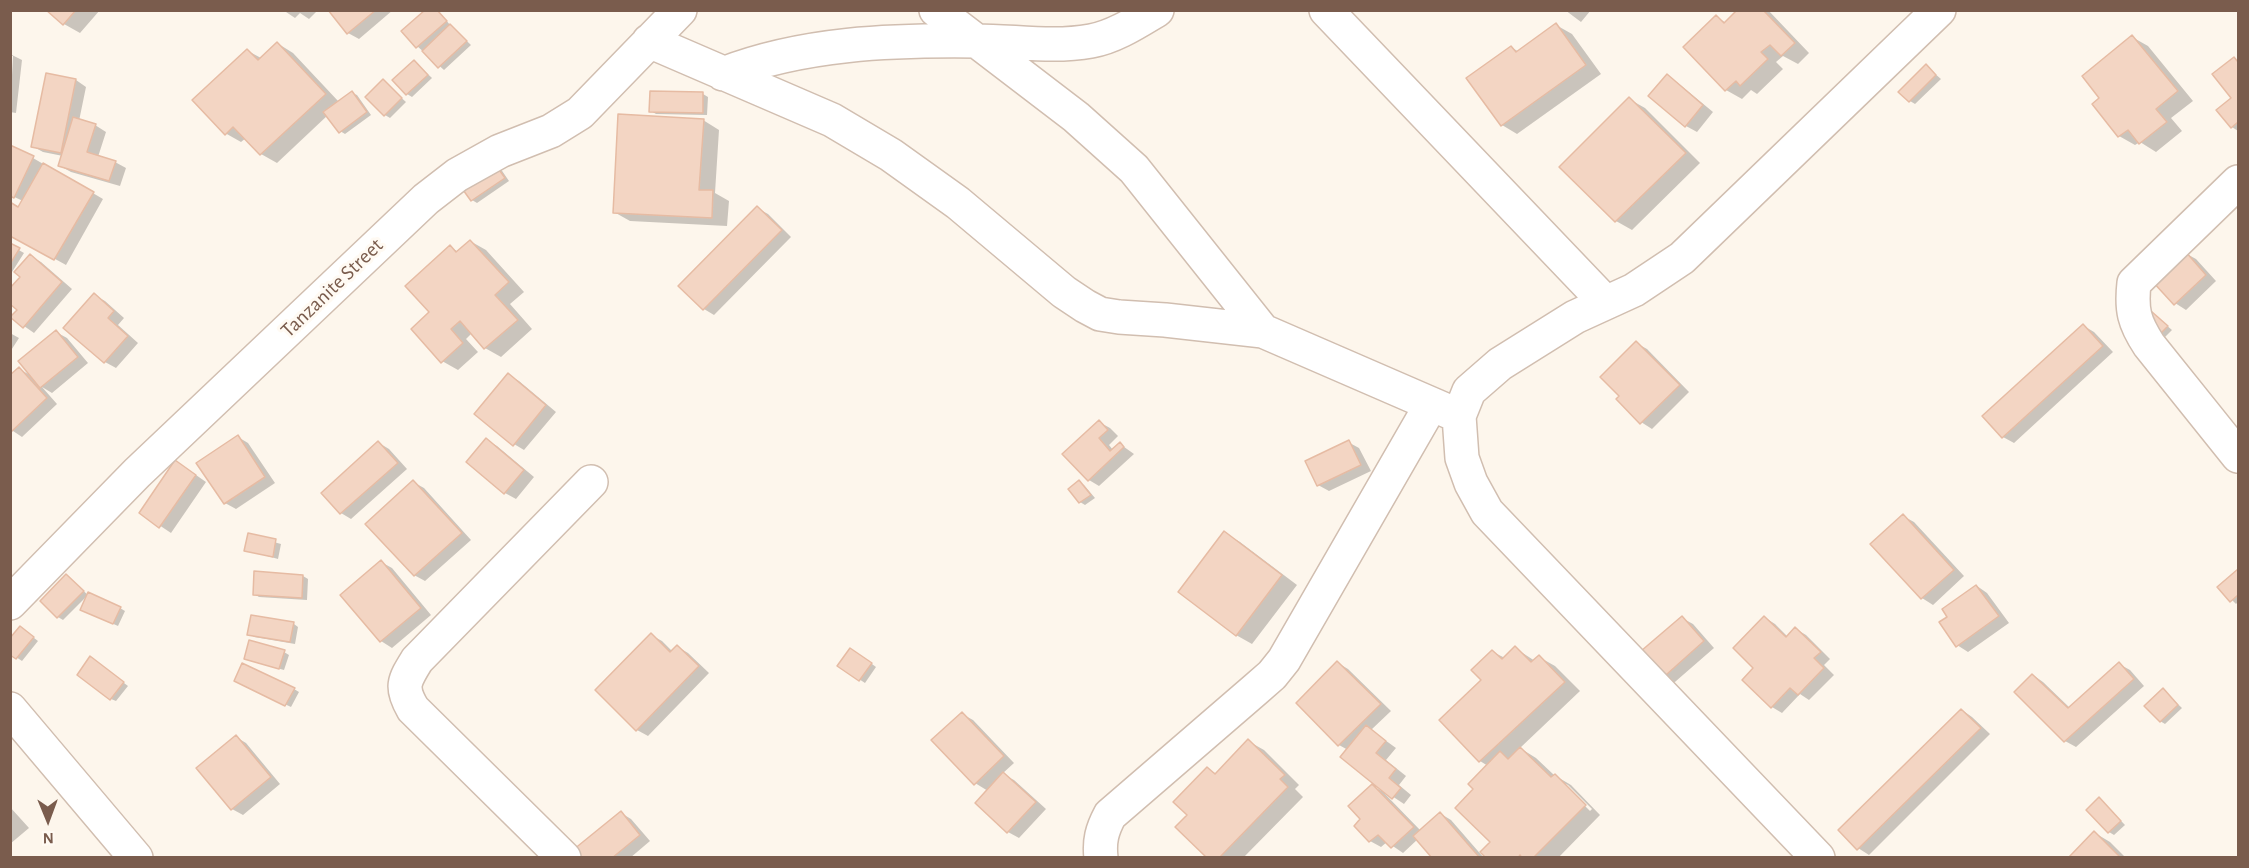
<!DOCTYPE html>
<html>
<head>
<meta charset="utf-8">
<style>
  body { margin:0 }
  #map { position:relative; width:2249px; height:868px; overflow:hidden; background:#fdf6ec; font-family:"Alegreya Sans",sans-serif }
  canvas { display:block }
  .frame { position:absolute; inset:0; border:12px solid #7a5c4d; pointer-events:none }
  .north { position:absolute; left:18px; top:790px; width:60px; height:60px; -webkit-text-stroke:4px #fffaf3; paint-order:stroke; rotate:179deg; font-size:16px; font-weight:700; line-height:24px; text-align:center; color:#7a5c4d }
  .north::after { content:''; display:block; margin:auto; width:21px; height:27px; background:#7a5c4d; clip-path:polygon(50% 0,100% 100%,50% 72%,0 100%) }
</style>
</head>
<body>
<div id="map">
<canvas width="2249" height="868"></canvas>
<div class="frame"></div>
<div class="north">N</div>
</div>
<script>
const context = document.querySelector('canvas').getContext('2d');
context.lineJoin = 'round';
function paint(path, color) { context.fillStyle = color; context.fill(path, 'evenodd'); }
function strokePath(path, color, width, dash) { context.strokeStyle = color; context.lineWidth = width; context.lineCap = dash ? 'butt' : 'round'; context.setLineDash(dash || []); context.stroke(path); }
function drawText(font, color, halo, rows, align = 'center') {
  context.font = font + ' "Alegreya Sans",sans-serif'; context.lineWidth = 6; context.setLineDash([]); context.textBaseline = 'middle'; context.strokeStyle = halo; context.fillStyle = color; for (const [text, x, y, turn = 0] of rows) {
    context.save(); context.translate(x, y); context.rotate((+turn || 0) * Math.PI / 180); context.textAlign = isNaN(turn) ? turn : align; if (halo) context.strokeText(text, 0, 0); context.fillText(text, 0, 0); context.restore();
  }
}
paint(new Path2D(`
  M48,10H100L80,33L64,24Z
  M283,10H318L309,19L300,13L295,18Z
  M330,10H393L359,39L348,33Z
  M427,10H438L450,25L471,45L444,70L417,46Z
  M1565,10H1591L1581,22Z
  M1739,10H1768L1809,53L1798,64L1783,56L1776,62L1783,69L1757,94L1751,90L1742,99L1726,90L1717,17L1726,23Z
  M1556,25L1572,34L1601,74L1517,134L1502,125L1511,47L1519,52Z
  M2132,37L2148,46L2193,101L2171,118L2182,131L2156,152L2140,142L2135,145L2119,136L2101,98Z
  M277,43L293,53L339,102L352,93L357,95L371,115L345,134L340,131L328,115L277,163L261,154L246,138L241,142L225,133L248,51L261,58Z
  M10,54L22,60L16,113L10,112L13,56H10Z
  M2235,59L2238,61V131L2232,127Z
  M415,62L432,78L412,97L407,94Z
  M1926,66L1941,79L1915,104L1910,101Z
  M1667,76L1678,83L1713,112L1697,132L1686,126L1650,96Z
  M76,80L86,87L79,121L95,125L106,132L98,157L115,162L126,168L120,186L71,172L60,166L63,156L43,152L32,146Z
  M383,81L406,102L390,118L385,115Z
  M703,94L708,97L707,115L656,114L651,111Z
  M1629,99L1645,108L1700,163L1632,230L1616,221L1562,167Z
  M703,120L719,130L715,193L729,201L727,226L630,221L614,212Z
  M33,158L103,199L66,265L10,234L23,201L10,195Z
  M496,162L509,181L477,203L472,200Z
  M757,208L768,214L791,237L714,315L704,309Z
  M470,241L486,250L524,292L510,304L532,329L501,357L485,348L472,333L466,339L478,352L458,370L442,361L432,312L451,247L458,252Z
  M10,245L24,253L12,272L10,271Z
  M2185,253L2196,259L2216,281L2186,310L2175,303Z
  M30,256L41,262L72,289L34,333L24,326L19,309L22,277Z
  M94,295L105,301L124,318L118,325L138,343L116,368L105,362L65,327Z
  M2152,313L2172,330L2160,342Z
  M2084,326L2094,332L2113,352L2014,443L2003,437Z
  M56,332L67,338L88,363L52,393L42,387L57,404L22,437L10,429V377L19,369L32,376Z
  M10,333L19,338L10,352Z
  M1636,343L1647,349L1689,392L1652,429L1641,422L1621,396Z
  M508,375L519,381L556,412L524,450L514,444Z
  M1099,422L1110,428L1118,436L1109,445L1113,450L1120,444L1134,454L1099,486L1089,480Z
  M238,437L248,443L275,483L236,509L225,503L199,463Z
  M486,440L497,446L534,477L516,499L505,493Z
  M1348,442L1359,448L1371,471L1329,491L1318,485Z
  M379,443L389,449L407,469L351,519L341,513Z
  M186,468L206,482L171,533L141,513Z
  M413,482L424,488L471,540L425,581L414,575Z
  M1079,482L1084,485L1095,498L1085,505L1080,502Z
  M1903,516L1914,522L1964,576L1933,605L1922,598L1873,544Z
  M1225,533L1240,542L1297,585L1252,644L1236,635Z
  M249,535L281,544L278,559L246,550Z
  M381,562L392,568L431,615L392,648L381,641L342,595Z
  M2238,571V602L2236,604L2219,587Z
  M67,576L88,595L63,620L58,617Z
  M303,576L308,579L307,600L259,597L254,594Z
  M1977,586L1987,593L2009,623L1968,652L1957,645Z
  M120,608L125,611L118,626L87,612Z
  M1764,617L1775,624L1788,637L1796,629L1806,635L1830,659L1824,665L1834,675L1809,700L1800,694L1782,713L1772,707Z
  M1682,618L1693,624L1714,648L1668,688L1658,682Z
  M294,624L298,627L295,644L254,637L249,634Z
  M25,631L38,641L22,661L10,653Z
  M651,635L662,641L673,652L678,647L688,653L709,673L648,736L637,730L597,690Z
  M1515,648L1535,661L1539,657L1555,666L1580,691L1520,748L1536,758L1554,775L1571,785L1600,815L1558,858H1489L1492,842L1475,789L1488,766L1480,761L1441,720L1483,680L1493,652L1505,658ZM1561,782L1568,785L1592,809L1590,811Z
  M284,652L289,655L284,670L251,661Z
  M856,652L876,667L865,683L839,666Z
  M95,661L128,686L116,701L111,699Z
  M1338,663L1348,669L1391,711L1371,730L1396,748L1386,760L1406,776L1399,785L1411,795L1404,804L1386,792L1385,794L1421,831L1441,814L1451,820L1484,858H1434L1418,839L1403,853L1387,842L1381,847L1370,841L1362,819L1372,786L1382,791L1383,790L1348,750L1339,745L1298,703Z
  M2119,664L2130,670L2144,686L2076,747L2065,741L2033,675L2043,682L2070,708Z
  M240,683L294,689L299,692L291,707Z
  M2163,690L2182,708L2165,724L2160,721Z
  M1962,710L1972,717L1990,734L1869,855L1858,848Z
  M962,714L973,720L1014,763L1002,774L1014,780L1046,809L1019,838L1008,832L977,803L988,791L975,783Z
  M236,737L246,743L280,784L243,815L232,809Z
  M1248,741L1264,750L1299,785L1295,789L1303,797L1243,858H1209L1189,815L1207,769L1217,774Z
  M2100,799L2125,825L2114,835L2109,832Z
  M10,807L29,828L10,844Z
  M621,813L631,819L650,841L630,858H573Z
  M2095,833L2110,842L2126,858H2070Z`), '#0003');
const building = new Path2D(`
  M46,10H76L63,25Z
  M328,10H376L347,34Z
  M425,10H437L447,21L416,48L401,31Z
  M1737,10H1763L1795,43L1781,56L1770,45L1761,52L1768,59L1740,86L1736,81L1725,91L1683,47L1716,15L1724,23Z
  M1556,23L1586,65L1501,126L1466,78L1511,46L1516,52Z
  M450,24L467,41L438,68L422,51Z
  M2132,35L2178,91L2156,109L2167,122L2139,144L2128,130L2118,137L2092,104L2099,98L2082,76Z
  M277,42L326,94L260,155L233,127L225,135L192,100L247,49L258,60Z
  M2234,57L2238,62V122L2231,128L2216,110L2231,98L2212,74Z
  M414,60L428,75L406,95L392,80Z
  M1926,64L1936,75L1909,102L1898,92Z
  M46,73L76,79L61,153L31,147Z
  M1667,74L1703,105L1685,127L1648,96Z
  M383,79L402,98L384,116L365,97Z
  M352,91L367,112L339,133L323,112Z
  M650,91L703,92V113L649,112Z
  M1629,97L1686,153L1615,222L1559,167Z
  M618,114L704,119L699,190H713L712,218L613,213Z
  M73,117L96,124L87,152L116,161L109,181L58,166Z
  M10,145L34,156L14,198L10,196Z
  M490,157L505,178L471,201L456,180Z
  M43,163L94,192L54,260L10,236V202L18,207Z
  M757,206L782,230L703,310L678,286Z
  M470,240L509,282L495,295L518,320L484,349L460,321L451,329L463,343L441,363L411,329L429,312L405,286L450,245L456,252Z
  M10,243L20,248L10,264Z
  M2185,251L2206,275L2174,305L2152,281Z
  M30,254L62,282L23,328L10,317L17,310L10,304V288L20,277L14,272Z
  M94,293L114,311L108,318L128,336L104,363L63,328Z
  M2151,311L2168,326L2154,340L2138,325Z
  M2083,324L2103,346L2002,438L1982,416Z
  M56,330L78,357L40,388L18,361Z
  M1636,341L1680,385L1640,424L1616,399L1619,396L1600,377Z
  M19,367L47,398L11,432L10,375Z
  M508,373L546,405L513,446L474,414Z
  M1099,420L1108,430L1099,438L1110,451L1120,442L1124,447L1088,481L1062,454Z
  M238,435L265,477L224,504L196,463Z
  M486,438L524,470L504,494L466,462Z
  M1349,440L1361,465L1317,486L1305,461Z
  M378,441L398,463L340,514L321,493Z
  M175,460L196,475L159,528L139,513Z
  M413,480L462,533L414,576L365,524Z
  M1079,480L1091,495L1079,503L1068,489Z
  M1903,514L1954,570L1921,599L1870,544Z
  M1224,531L1282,575L1236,636L1178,592Z
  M248,533L276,539L273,557L244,551Z
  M381,560L421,608L380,642L340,595Z
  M2238,569V595L2230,602L2217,587Z
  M254,571L303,575L302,598L253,595Z
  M66,574L84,591L57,618L40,601Z
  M1976,585L1999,616L1956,647L1939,622L1947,617L1942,609Z
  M88,592L121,607L113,624L80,610Z
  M251,615L294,622L290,642L247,635Z
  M1682,616L1704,641L1657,683L1634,657Z
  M1764,616L1786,637L1795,627L1821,652L1814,658L1824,668L1798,695L1790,688L1771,708L1742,680L1753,668L1733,648Z
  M20,626L34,637L16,659L10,655V638Z
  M651,633L670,652L677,645L699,666L636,731L595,690Z
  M249,640L285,650L279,669L244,659Z
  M1515,646L1531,662L1539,655L1565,682L1479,762L1439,720L1481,680L1471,670L1492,650L1502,659Z
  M850,648L872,663L859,681L837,666Z
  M90,656L124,682L110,700L77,675Z
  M1337,661L1381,704L1338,746L1296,703Z
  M2119,662L2134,679L2064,742L2014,692L2032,674L2068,708Z
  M242,663L295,688L285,706L234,681Z
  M2163,688L2178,705L2160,722L2144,706Z
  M1961,709L1981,728L1857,850L1838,830Z
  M962,712L1004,756L974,785L931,740Z
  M1366,725L1386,741L1376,753L1396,769L1389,778L1401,788L1392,799L1340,757Z
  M236,735L271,777L231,810L196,768Z
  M1248,739L1285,775L1280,779L1288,787L1219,858H1207L1175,827L1187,815L1173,802L1207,767L1215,774Z
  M1520,747L1551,777L1555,774L1586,805L1533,858H1522L1520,855L1518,858H1486L1480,852L1490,842L1455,808L1473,789L1468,784L1500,751L1508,759Z
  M1003,772L1036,802L1007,833L975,803Z
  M1372,784L1414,827L1391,848L1378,835L1369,842L1354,826L1360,819L1348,806Z
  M2099,797L2121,821L2108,833L2086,810Z
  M621,811L640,835L612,858H571L568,854Z
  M1440,812L1480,858H1432L1413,836Z
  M2094,831L2121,858H2068Z`);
paint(building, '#f3d5c3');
strokePath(building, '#e6bba3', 1.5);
const minor = new Path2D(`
  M936,10L1076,117L1134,169L1263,331
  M1326,10L1605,302
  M649,41L832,120L891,155L958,203L1064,292L1085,306L1100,314L1119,317L1165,320L1263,331L1459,416
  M723,74C803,43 891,40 976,41C1015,41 1052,48 1091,41C1114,37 1137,22 1157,10
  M2238,182L2134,283C2131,310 2134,322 2149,345L2238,456
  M10,603L137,473L426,199L457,175L500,151L551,131L580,113L680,10
  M10,709L136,858
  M564,858L413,709C400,687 404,681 417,660L591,482
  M1101,858C1099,841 1102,830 1110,815L1256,689L1272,675L1284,660L1431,405
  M1818,858L1487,512L1471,483L1462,458L1459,416L1469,391L1500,364L1575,317L1634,290L1682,258L1939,10`);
strokePath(minor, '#d1beb0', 36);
strokePath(minor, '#fff', 33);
drawText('21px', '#7a5c4d', '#fffaf3', [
  ["Tanzanite Street",332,288,-44]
]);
</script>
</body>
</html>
